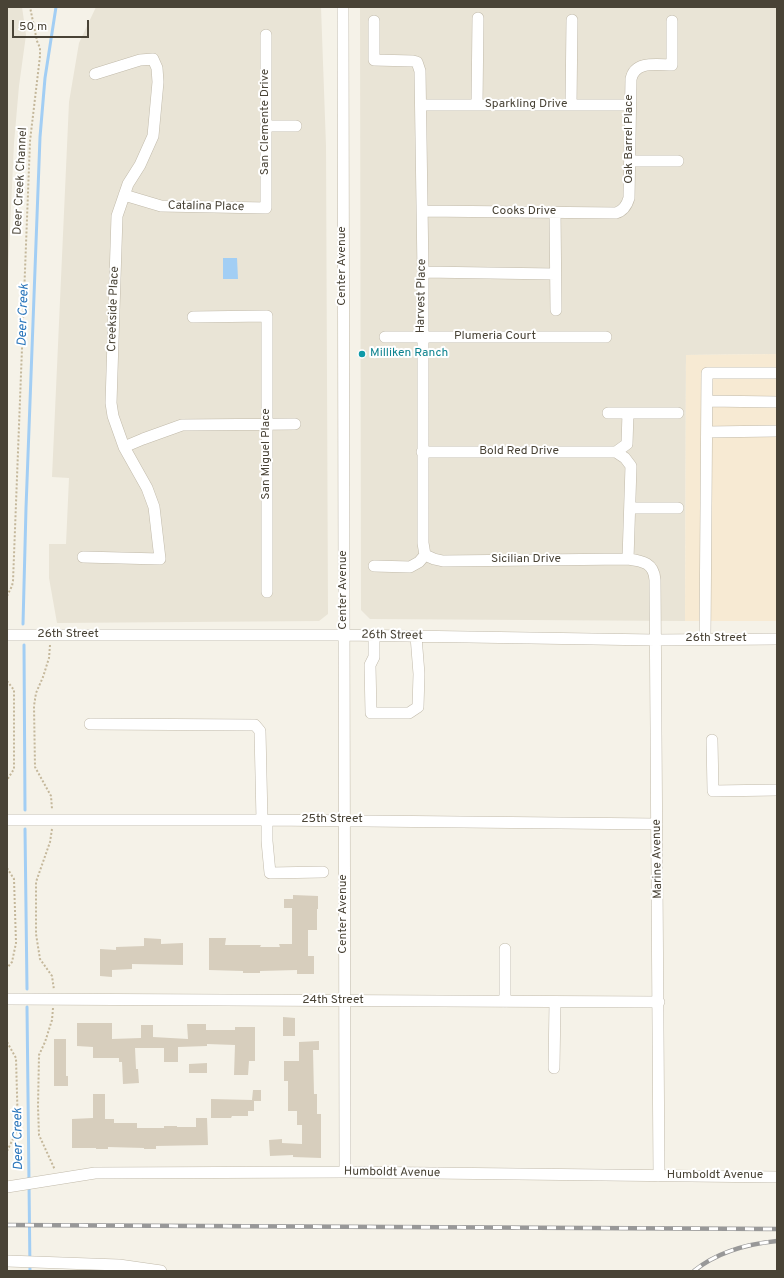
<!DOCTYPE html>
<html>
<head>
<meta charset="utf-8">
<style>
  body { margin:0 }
  #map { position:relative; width:784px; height:1278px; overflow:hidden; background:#f5f2e8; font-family:Overpass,sans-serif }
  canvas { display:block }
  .frame { position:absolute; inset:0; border:8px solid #494336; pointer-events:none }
  .scale { position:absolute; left:12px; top:20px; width:77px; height:18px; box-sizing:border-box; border:2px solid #494336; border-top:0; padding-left:5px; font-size:12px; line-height:14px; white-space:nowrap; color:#494336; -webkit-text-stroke:3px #fff; paint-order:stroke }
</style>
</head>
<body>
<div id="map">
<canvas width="784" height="1278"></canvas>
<div class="frame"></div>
<div class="scale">50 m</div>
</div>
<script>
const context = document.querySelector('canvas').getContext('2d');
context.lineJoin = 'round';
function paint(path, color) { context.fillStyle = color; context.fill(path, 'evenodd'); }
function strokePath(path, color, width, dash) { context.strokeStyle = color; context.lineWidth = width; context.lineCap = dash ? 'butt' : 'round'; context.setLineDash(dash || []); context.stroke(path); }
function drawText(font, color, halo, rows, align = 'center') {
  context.font = font + ' Overpass,sans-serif'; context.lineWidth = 4; context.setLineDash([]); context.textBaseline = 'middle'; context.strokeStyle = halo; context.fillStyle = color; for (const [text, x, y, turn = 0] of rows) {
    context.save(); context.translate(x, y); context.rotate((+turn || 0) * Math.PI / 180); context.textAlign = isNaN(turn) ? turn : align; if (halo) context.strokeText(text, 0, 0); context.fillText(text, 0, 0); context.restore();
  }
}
paint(new Path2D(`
  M7,7H22L26,35L19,86L14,143L7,294Z
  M96,7H321L326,146L328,614L319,621L57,623L49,578V544H66L69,478L52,477L69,102L79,43Z
  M361,7H777V354L686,355L685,621L370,619L361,610L360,8Z`), '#e9e4d6');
paint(new Path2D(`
  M777,354V621H685L686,355Z`), '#f7ead3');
paint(new Path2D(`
  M237,258L238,279H223V258Z`), '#a2cef4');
strokePath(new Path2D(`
  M23,624L26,508L40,137L45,78L56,7
  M24,645L25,810
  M25,829L27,989
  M27,1007L30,1271`), '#a2cef4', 3);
paint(new Path2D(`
  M293,895L318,896V909H317V930H308V956H314V974H297V970L260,971V973H243V971L209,970V938H226L225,945H261L260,947H280L279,944H292V908H284V899H293Z
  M144,938L161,939V944L183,943V965L132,964V969L112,970V977L100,976V949L116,950V947L144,946Z
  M283,1017L295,1018V1036H283Z
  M77,1023H112V1039L141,1038V1025H153V1037L188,1039L187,1024H206V1030H235V1027H255V1061H249L248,1075H234L235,1045L207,1044V1046L178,1047V1062H164V1048H135L136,1069H138L139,1083L123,1084L122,1062H119V1058H93V1047L77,1046Z
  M54,1039H66V1076H68V1086H54Z
  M319,1041V1050H313L314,1094H317V1114H321V1158L293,1157V1155L270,1156L269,1140L282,1139V1143L302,1144V1125H297V1111H288V1081H284V1061H299V1042Z
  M207,1063V1073H189V1064Z
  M253,1090H261V1101H254V1111H248V1116H232L231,1118H211V1099L252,1100Z
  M93,1094H105V1119H114V1123H137V1128H164V1126H177V1127H196V1118H207L208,1145L156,1146V1149H144V1148L108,1147V1149H96V1148H72V1119L93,1118Z`), '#d7cebd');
const minor = new Path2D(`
  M343,7L345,1172
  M374,21V60L413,61L417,62L420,71L423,272V543L425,555
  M421,105H630
  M477,105L478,18
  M571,105L572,20
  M266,126H296
  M630,161H678
  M124,195L161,206L266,208V35
  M422,211L616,213C623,211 627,205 629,198L631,79C635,60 658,65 672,65V21
  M555,212L556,310
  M423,272L555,274
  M193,317L267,316V592
  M385,337H606
  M707,401L777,402
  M608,413H678
  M707,432L777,431
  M124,447L143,439L182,425L295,424
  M422,452H616L627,444L628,413
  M616,452L625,458L631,466L628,559
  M630,508H678
  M425,555L434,559L443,561L628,559C643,561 654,563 655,580L659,1176
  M83,557L160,559L154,507L147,488L124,447L113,416L111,403L117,216L128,184L140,165L153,136L158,82L157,68L153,59L140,60L95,74
  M374,566L410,567L419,562L425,555
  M7,635H344L655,640L777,639
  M374,636V657L370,665L371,713H409L418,707L419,674L416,636
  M705,639L707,373H777
  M90,724L255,725L260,731L262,820
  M712,740L713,791L777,790
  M7,820H267L657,824
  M267,820V841L270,873L323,872
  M505,949V1002
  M7,999L659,1002
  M554,1068L555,1002
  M7,1187L95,1173L345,1172L777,1177
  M7,1261L119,1265L161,1271`);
strokePath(minor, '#c1baaa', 12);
strokePath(new Path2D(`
  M7,596L12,586L13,581L30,141L40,56V48L37,41L30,7
  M50,645L49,658L43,677L36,693L34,706L35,767L51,796L52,809
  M7,681L14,690V769L7,780
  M52,829L50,842L36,882V934L40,959L52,976L54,990
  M7,868L14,879L16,943L12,962L7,968
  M53,1008L52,1020L45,1042L39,1055L38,1107L39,1135L55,1170
  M7,1042L16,1058L18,1129L7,1151`), '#c4b79a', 2, [2, 2]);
strokePath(minor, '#fff', 11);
const rail = new Path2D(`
  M7,1225L777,1229
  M694,1271C717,1252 747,1244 777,1241`);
strokePath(rail, '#989898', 4.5);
strokePath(rail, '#fff', 3, [9]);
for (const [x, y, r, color] of [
  [362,354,4,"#0f9aa8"]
]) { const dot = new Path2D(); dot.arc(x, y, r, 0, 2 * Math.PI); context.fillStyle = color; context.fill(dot); strokePath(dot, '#fff', 1.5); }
drawText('12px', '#494336', '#fff', [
  ["Sparkling Drive",526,105],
  ["San Clemente Drive",266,122,-90],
  ["Oak Barrel Place",630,139,-90],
  ["Deer Creek Channel",21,181,-87],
  ["Catalina Place",206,207,1],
  ["Cooks Drive",524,212],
  ["Center Avenue",343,266,-90],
  ["Harvest Place",422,296,-89],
  ["Creekside Place",114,309,-88],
  ["Plumeria Court",495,337],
  ["Bold Red Drive",519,452],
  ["San Miguel Place",267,454,-90],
  ["Sicilian Drive",526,560],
  ["Center Avenue",344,590,-90],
  ["26th Street",68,635],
  ["26th Street",392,636,1],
  ["26th Street",716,639],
  ["25th Street",332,820],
  ["Marine Avenue",658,859,-91],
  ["Center Avenue",344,914,-90],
  ["24th Street",333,1001],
  ["Humboldt Avenue",392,1173,1],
  ["Humboldt Avenue",715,1176]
]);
drawText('12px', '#0d838f', '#fff', [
  ["Milliken Ranch",370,354]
], 'left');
drawText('italic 13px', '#2975bb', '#fff', [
  ["Deer Creek",24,315,-88],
  ["Deer Creek",19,1139,-91]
]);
</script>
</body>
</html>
